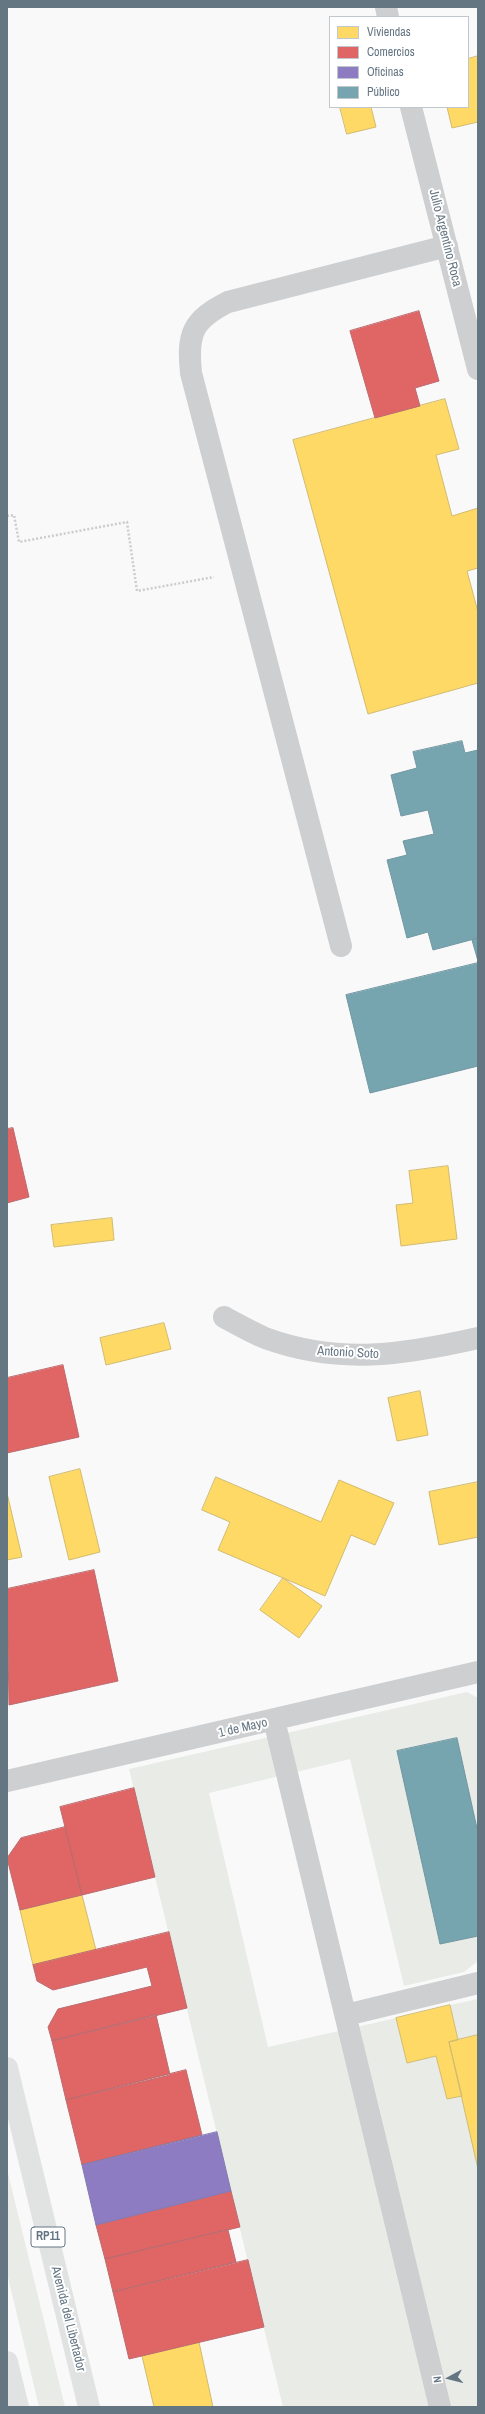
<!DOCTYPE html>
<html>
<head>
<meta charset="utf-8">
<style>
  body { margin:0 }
  #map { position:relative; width:485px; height:2414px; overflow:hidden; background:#f9f9f9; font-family:"Archivo Narrow",sans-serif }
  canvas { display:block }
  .frame { position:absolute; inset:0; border:8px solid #657683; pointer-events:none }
  .legend { position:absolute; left:329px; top:16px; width:140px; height:92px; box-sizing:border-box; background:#fff; border:1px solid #c1c8cd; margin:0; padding:5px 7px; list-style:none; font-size:12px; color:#657683 }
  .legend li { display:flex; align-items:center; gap:8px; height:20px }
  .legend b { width:20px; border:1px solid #c1c8cd }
  .north { position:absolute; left:429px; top:2358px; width:40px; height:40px; -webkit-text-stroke:3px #fff; paint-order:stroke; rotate:263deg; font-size:11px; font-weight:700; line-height:16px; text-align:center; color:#657683 }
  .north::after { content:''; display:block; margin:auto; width:14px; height:18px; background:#657683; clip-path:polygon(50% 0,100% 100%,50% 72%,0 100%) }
</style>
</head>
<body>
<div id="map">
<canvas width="485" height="2414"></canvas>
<div class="frame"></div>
<ul class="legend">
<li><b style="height:11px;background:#ffd966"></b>Viviendas</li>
<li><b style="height:11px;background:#e06666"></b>Comercios</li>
<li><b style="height:11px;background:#8e7cc3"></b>Oficinas</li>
<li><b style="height:11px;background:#76a5af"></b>Público</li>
</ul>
<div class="north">N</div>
</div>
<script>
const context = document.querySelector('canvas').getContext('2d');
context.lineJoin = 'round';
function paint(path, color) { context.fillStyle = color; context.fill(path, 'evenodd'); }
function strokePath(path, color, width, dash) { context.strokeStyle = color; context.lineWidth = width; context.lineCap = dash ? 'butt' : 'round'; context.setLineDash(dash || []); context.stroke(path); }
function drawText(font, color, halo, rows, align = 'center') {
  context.font = font + ' "Archivo Narrow",sans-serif'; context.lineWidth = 4; context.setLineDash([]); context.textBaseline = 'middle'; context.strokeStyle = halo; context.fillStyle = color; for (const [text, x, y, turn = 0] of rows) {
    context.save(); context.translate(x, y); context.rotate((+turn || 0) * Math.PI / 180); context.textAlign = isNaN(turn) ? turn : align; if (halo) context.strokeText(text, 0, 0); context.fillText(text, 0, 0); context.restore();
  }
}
paint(new Path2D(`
  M467,1692L478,1698V1961L464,1972L404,1986L350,1759L209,1793L268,2047L396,2018L407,2063L436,2056L447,2099L462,2096L478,2169V2407H283L129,1769Z
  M478,1999V2035L458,2040L450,2005Z
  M7,2169L65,2407H39L7,2273Z`), '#e8ebe6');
const homes = new Path2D(`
  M478,56V122L452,128L447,107H468V59Z
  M340,107H371L376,127L347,134Z
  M445,399L459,449L436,455L452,516L478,508V568L467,571L478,612V683L368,714L293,440Z
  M448,1166L457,1239L401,1246L396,1205L413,1203L409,1171Z
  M112,1218L114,1240L54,1247L51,1225Z
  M164,1323L171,1349L106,1365L100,1338Z
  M420,1391L428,1435L397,1441L388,1398Z
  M80,1469L100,1552L69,1560L49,1477Z
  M216,1477L321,1522L339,1480L394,1503L375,1545L351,1535L325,1596L218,1550L230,1522L202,1510Z
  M478,1482V1537L439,1545L429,1492Z
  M7,1493L22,1557L7,1560Z
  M283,1578L322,1606L299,1638L260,1610Z
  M82,1895L96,1950L33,1965L20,1910Z
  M450,2005L458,2040L449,2042L462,2096L447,2099L436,2056L407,2063L396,2018Z
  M478,2035V2169L449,2042Z
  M199,2342L213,2407H154L142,2356Z`);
paint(homes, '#ffd966');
strokePath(homes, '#d1bb6f', 1);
const shops = new Path2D(`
  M419,311L439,381L415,388L420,406L375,418L350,331Z
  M13,1128L29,1197L7,1203V1129Z
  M63,1365L79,1437L7,1453V1378Z
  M94,1570L118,1681L9,1705L7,1589Z
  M134,1788L155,1877L82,1895L60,1807Z
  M65,1827L82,1895L20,1910L7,1858L21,1838Z
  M169,1932L187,2008L52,2041L48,2027L58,2009L152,1986L147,1967L53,1990L37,1981L33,1965Z
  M156,2015L170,2075L66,2100L52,2041Z
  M186,2070L202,2135L82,2165L66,2100Z
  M231,2191L240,2227L105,2259L96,2225Z
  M228,2230L236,2262L113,2292L105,2259Z
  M248,2260L264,2327L129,2359L113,2292Z`);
paint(shops, '#e06666');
strokePath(shops, '#bb6b6f', 1);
const offices = new Path2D(`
  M217,2132L231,2191L96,2225L82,2165Z`);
paint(offices, '#8e7cc3');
strokePath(offices, '#827ab0', 1);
const public = new Path2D(`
  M462,741L465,753L478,750V938L433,950L428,932L407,938L387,860L407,855L403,841L434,834L428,810L401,816L391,775L417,768L413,752Z
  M478,938V961L472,940Z
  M478,963V1066L370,1093L346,995Z
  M457,1738L478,1833V1936L440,1944L397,1751Z`);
paint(public, '#76a5af');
strokePath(public, '#7197a2', 1);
strokePath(new Path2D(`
  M7,516L14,515L19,542L127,522L137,591L214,577`), '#cbcccd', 2.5, [2, 2]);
strokePath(new Path2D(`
  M386,7L388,17
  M411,107L478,369
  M341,946L191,373C187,334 192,320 228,302L447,246
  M224,1317C237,1324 251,1332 265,1338C339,1365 403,1355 478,1338
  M274,1720L440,2407
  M7,1781L478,1672
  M346,2015L478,1983`), '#cecfd0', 22);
strokePath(new Path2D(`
  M7,2068L89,2407
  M7,2362L18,2407`), '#e1e2e2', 22);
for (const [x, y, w] of [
  [48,2237,34]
]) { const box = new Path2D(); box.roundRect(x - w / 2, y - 10, w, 20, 3); context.fillStyle = '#fff'; context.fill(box); strokePath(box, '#657683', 1); }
drawText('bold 12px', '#657683', null, [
  ["RP11",48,2237]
]);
drawText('13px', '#657683', '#fff', [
  ["Julio Argentino Roca",445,238,76],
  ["Antonio Soto",348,1353,3],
  ["1 de Mayo",243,1728,-13],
  ["Avenida del Libertador",68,2319,76]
]);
</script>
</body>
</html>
